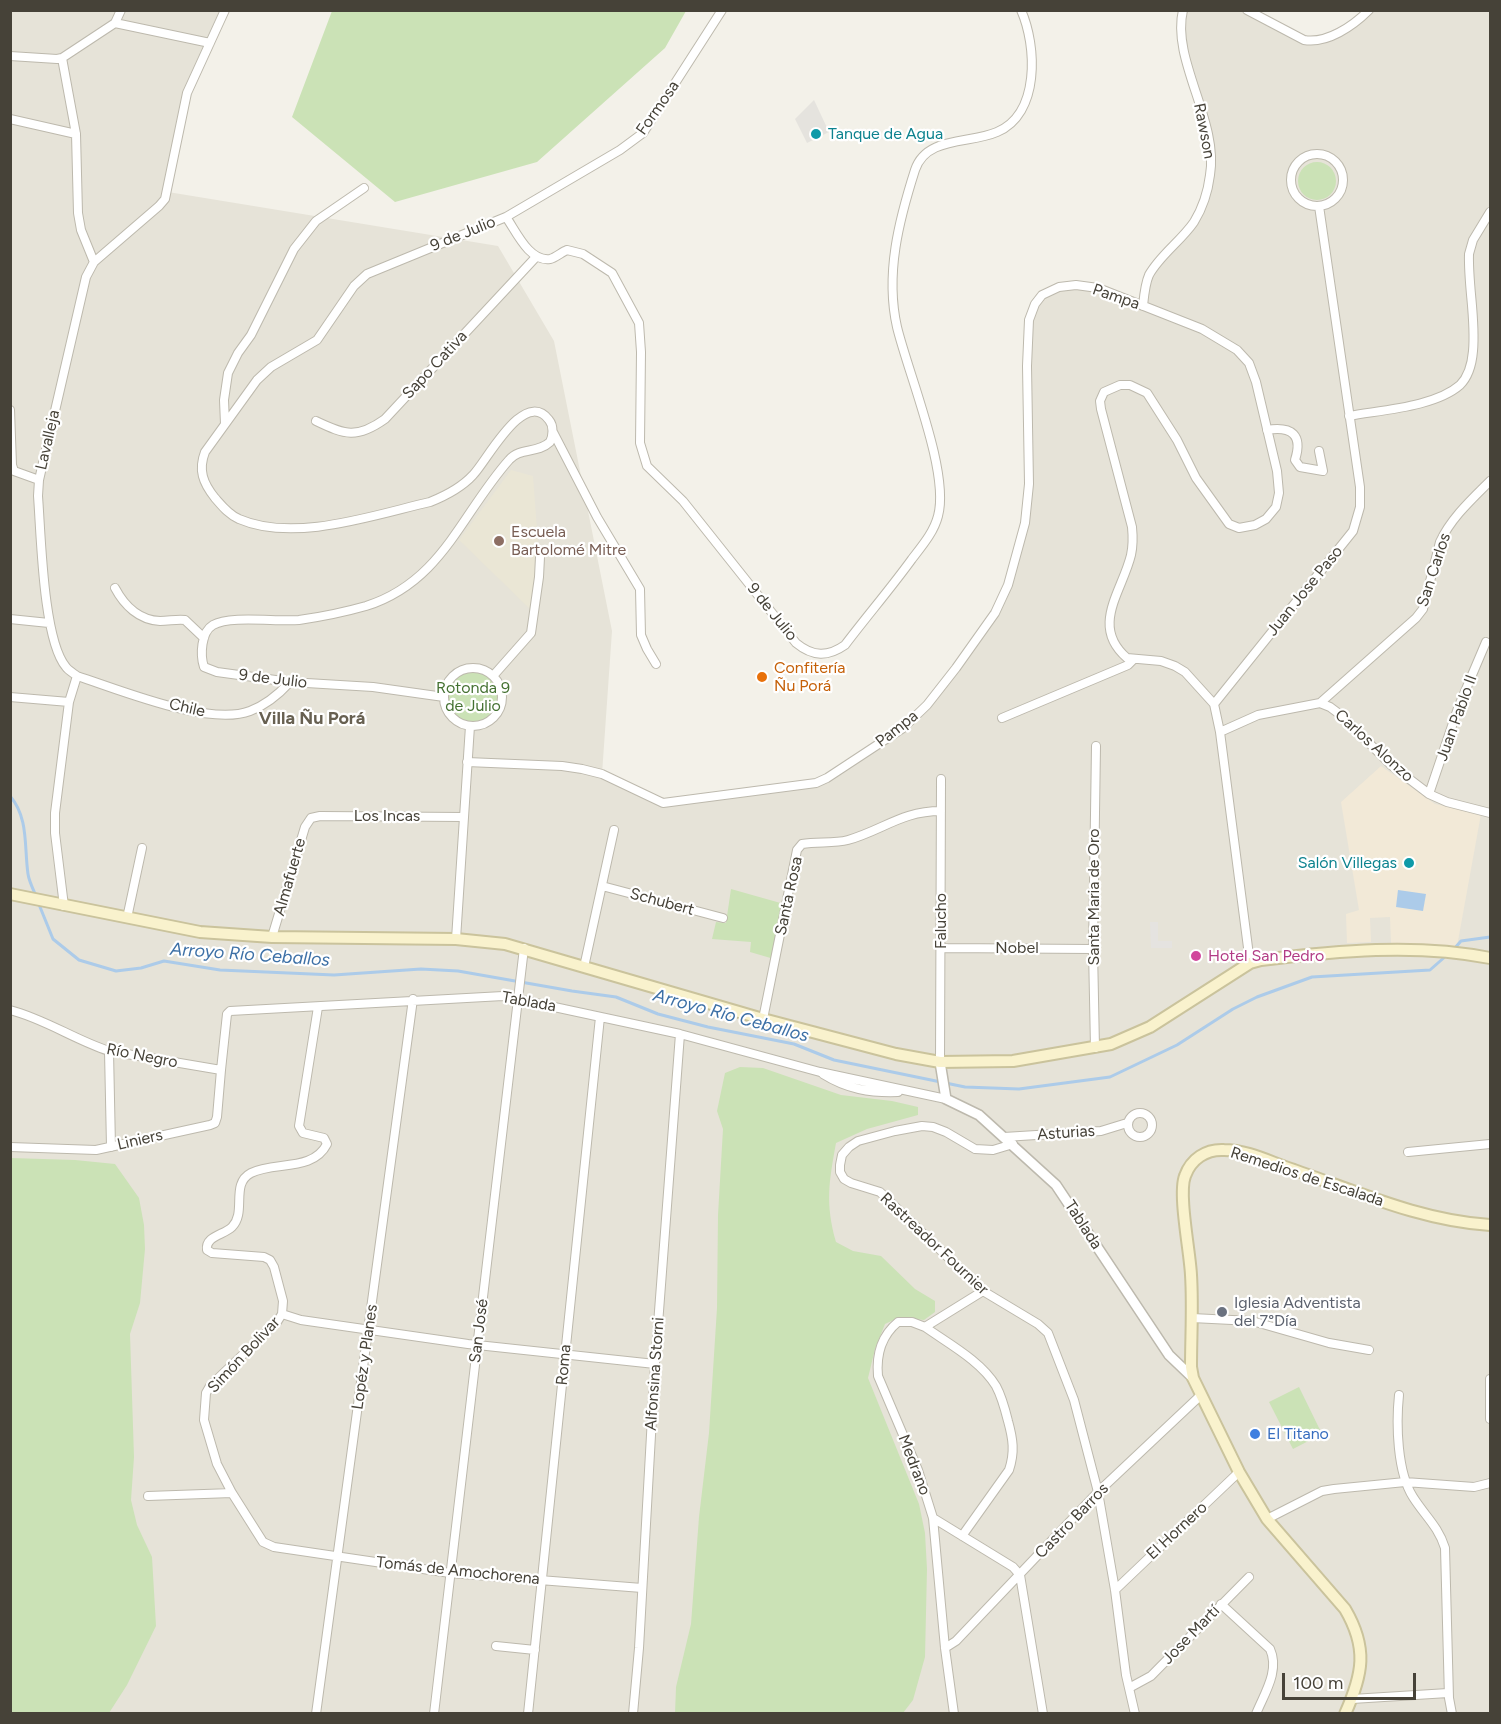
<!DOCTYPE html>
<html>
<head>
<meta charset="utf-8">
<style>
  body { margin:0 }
  #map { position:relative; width:1501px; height:1724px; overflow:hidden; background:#f3f1e9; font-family:Figtree,sans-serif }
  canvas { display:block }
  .frame { position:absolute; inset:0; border:12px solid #464238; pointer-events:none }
  .scale { position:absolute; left:1282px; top:1673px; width:134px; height:27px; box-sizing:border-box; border:3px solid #464238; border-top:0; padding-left:8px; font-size:18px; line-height:21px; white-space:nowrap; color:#464238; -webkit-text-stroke:4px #fff; paint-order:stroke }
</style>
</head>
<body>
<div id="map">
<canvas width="1501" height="1724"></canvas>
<div class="frame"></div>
<div class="scale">100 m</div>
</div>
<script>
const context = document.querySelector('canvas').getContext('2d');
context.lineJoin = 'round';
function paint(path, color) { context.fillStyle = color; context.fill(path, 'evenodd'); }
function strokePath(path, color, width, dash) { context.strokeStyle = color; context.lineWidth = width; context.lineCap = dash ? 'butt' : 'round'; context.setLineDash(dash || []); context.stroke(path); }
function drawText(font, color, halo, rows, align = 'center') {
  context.font = font + ' Figtree,sans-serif'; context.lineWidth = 4.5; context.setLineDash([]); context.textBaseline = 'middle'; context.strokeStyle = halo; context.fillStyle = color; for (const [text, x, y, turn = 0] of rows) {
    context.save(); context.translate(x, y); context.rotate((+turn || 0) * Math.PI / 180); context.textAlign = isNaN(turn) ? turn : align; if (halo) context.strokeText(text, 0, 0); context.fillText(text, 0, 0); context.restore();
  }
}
paint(new Path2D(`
  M11,11H225L187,93L168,192L498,246L554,341L612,631L602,774L663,803L816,783L903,728L927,705L995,613L1025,523L1029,320L1042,295L1076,285L1143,305L1149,275L1185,234L1203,204L1211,158L1181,38L1183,11H1246L1304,40L1328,38L1369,11H1490V1713L11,1714Z`), '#e6e3d8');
paint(new Path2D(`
  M1381,766L1435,804L1481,814L1456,952L1391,943L1390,917L1370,918L1371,942L1347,943L1346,914L1359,910L1341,802Z`), '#f2e9d7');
paint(new Path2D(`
  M814,100L829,132L807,143L795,119Z`), '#e5e3de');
paint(new Path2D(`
  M511,470L533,476L538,543L537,578L532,611L459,540Z`), '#eae6d5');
paint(new Path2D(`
  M332,11V10L686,11L665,48L537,162L395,202L292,117Z
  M1298 181a19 19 0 1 1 38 0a19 19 0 1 1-38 0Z
  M444 697a29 29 0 1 1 58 0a29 29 0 1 1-58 0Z
  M731,889L784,904L774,959L750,952L751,942L712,939L716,922L726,923Z
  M740,1067L763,1068L841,1095L892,1101L918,1107V1115L867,1129L836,1143C829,1182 825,1203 836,1242L853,1251L881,1256L915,1289L935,1301V1312L924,1320L900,1317L885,1324L875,1349L868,1378L919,1504L925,1533L927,1569L925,1657L913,1700L903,1713L675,1714L676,1687L691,1624L699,1517L709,1433L717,1308L718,1215L723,1129L717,1111L725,1073Z
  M11,1158L75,1160L115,1164L139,1198L144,1225L145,1249L140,1303L130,1334L134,1457L131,1500L137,1525L152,1557L156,1626L127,1685L109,1713H11Z
  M1299,1387L1322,1434L1293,1449L1269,1402Z`), '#cbe2b6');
paint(new Path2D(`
  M1150,922H1158V941H1172V948H1151Z`), '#e5e3e0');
paint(new Path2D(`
  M1398,890L1426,894L1423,911L1396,907Z`), '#accbe9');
strokePath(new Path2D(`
  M10,796C29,818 24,847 28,874C29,881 33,889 36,896
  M38,902L53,939L79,960L116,971L141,968L164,961L220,970L334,975L421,969L458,971L572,991L616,997L658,1014L708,1027L794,1044L834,1060L965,1087L1019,1089L1110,1077L1177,1045L1233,1009L1257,997L1312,977L1430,970L1447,955
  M1454,949L1461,941L1490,937`), '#accbe9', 3);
const minor = new Path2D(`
  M1247,10L1304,40C1327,44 1353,26 1369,10
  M115,23L121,10
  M10,56L57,59L62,58L76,134L78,213L81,230L94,262
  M62,58L115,23L210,43
  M10,119L76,134
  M1291 180a26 26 0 1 1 52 0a26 26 0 1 1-52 0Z
  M506,217L620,150L643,133L722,10
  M1143,306C1144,296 1145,284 1149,275C1160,255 1181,241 1194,222C1202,209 1208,191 1210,175C1219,121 1171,60 1183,10
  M10,410L12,465L14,471L39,480
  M1349,416C1381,410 1435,407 1460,385C1469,376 1472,363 1473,351C1476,319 1468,286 1469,254L1473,240L1490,212
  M316,421C345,435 357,439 385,419L536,257
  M225,424L224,400L228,373L238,353L251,335L294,249L316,221L364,188
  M1267,430C1292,426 1303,435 1295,460L1300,467L1323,471L1319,451
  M553,432L597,517L640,589L641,635L647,649L656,664
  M115,588C124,605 139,620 160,621C169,621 177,619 185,620L204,638
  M10,619L49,623
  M444 697a29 29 0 1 1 58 0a29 29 0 1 1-58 0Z
  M77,676C118,689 209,727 250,711C266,705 279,694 290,682
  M493,676L531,633L539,577L540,557
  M10,697L69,702
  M444,697L373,687L290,682L217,672L204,667C200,655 201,632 213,625C230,615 277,622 299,620C320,617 345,612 366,606C442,582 461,514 509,460C520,447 537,454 550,442C553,436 554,426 549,420C524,387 487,461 473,475C462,487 445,496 430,502C374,515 294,543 239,519C229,515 222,506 215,498C203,483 198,470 205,452L257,380L271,367L317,340L354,286L367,274L506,217C516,231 529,262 550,259C555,258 562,252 567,250L583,254L612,273L639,323L641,352L640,443L647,466L683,501L796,643C813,657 828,657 845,645C867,616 891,588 912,559C922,546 934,532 938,516C950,473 908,373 897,327C885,274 899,220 915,170C926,136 970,144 997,132C1040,114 1037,46 1021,10
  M1320,703L1416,618L1423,609L1440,542C1451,518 1472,499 1490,481
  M1002,718L1128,665L1134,659
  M1220,732L1258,715L1320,703L1330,707L1342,716L1391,765L1429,794L1447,802L1490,813
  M467,762L562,766L582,769L602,774L663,803L816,783L827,778L903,728L927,705L956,668L995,613L1008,585L1025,523L1029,484L1027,366L1029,320L1035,304L1042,295L1059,287L1076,285L1098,288L1202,329L1237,350L1249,363L1256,382L1277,471L1279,493L1276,507L1266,519L1255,525L1239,528L1229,524L1196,478L1177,440L1147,393L1130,385H1120L1104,392L1100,401L1101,409L1132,527C1133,537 1133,546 1131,555C1122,592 1090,626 1127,658L1161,661L1175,666L1185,672L1214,704
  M1429,794L1458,708L1486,642
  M602,886L723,918
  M64,906L55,833V813L69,702L77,676C73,673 68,670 66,667C43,640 41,534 38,496L39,480L86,277L94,262L159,206L165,199L187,93L225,10
  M127,918L142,848
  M272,937L305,827L311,818L320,816L464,817
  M456,939L470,726
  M941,948L1093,949
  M1250,963L1220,732L1214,704L1353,531L1360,507V487L1319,206
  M584,967L614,830
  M318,1007L299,1126L303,1133L324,1138L327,1144C313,1172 274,1161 251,1173C230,1184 247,1212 232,1227C224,1235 205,1236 207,1250L212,1253L264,1257L270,1260L274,1267L283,1301L282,1314L277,1322L210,1386L206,1393L204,1420L217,1464L232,1493L263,1542L274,1547L450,1573L642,1588
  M10,1010C45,1019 75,1040 109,1051L221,1070L227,1014L230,1011L503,996L680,1034L820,1072L946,1099
  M763,1019L797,850L802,844C817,841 833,844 848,840C883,830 902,811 941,811
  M1095,1048L1093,949L1096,746
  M109,1051L111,1147
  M940,1062L941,779
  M823,1074C847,1089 870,1093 898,1092
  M1128 1125a12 12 0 1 1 24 0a12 12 0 1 1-24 0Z
  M1004,1137L1101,1131L1127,1123
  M1013,1144L993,1150L975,1149L946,1132L933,1127L922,1126L895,1131L858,1141L849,1147L842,1155L840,1165V1172L844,1179L851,1183L880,1192L983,1291L1038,1324L1048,1333L1074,1400L1098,1492L1115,1590L1126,1675L1135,1714
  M10,1147L96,1150L210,1125L215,1123L217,1117L221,1070
  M1408,1152L1490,1144
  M282,1314L301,1320L468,1344L655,1364
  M1192,1318L1252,1321L1329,1343L1369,1350
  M925,1327C949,1344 981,1361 996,1386C1002,1397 1005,1409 1008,1421C1013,1439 1015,1452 1009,1470L962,1536
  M1490,1379V1419
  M1399,1395C1396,1424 1397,1472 1413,1497C1425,1516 1438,1526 1445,1548L1449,1698L1452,1714
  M148,1496L232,1493
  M933,1518L1013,1567L1020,1575L1043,1714
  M1267,1519L1322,1491L1334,1489L1405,1482L1474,1487L1490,1483
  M1115,1590L1239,1472
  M1221,1604L1270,1649C1280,1671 1264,1694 1256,1714
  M496,1646L535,1650
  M945,1648L956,1641L1098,1492L1201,1395
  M1129,1688L1151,1676L1249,1577
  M1352,1699L1448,1693
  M316,1714L413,999
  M434,1714L524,948
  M528,1714L600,1017
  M633,1714L639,1648L655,1364L680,1034
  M954,1714L945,1648L933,1518L918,1470L878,1376C876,1354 881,1336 898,1322H912L925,1327L983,1291`);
const tertiary = new Path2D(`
  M940,1062L946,1099L979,1115L1056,1185L1169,1355L1193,1378`);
const secondary = new Path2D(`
  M10,894L200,932L272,937L456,939L505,944L763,1019L896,1054L940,1062L1013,1061L1111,1044L1150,1027L1250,963L1261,960C1336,951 1416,943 1490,958
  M1345,1714C1363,1674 1368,1648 1345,1609L1267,1519L1239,1472L1193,1378L1191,1367C1191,1336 1193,1306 1191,1275C1190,1252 1178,1194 1185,1176C1191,1159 1206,1149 1224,1150C1248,1150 1272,1163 1294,1170C1358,1192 1422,1221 1490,1225`);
strokePath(minor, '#bdb9ad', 10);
strokePath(tertiary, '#bdb9ad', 12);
strokePath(secondary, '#cac39c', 14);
strokePath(minor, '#fff', 8);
strokePath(tertiary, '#fff', 9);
strokePath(secondary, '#f9f2cd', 10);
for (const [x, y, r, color] of [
  [816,134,6,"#0f9aa8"],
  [499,541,6,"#8d6e63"],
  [762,677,6,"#e8710a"],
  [1409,863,6,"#0f9aa8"],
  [1196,956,6,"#d1479c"],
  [1222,1312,6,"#6b7280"],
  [1255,1434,6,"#3f7fe0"]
]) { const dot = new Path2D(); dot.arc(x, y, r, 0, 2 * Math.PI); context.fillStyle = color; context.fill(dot); strokePath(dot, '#fff', 2); }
drawText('16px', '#464238', '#fff', [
  ["Formosa",658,108,-55],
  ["Rawson",1204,131,79],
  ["9 de Julio",463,234,-22],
  ["Pampa",1116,297,19],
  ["Sapo Cativa",435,365,-47],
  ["Lavalleja",48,440,-77],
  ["San Carlos",1434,570,-72],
  ["Juan Jose Paso",1305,591,-51],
  ["9 de Julio",772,612,51],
  ["9 de Julio",273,679,7],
  ["Chile",187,708,13],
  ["Juan Pablo II",1457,718,-70],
  ["Pampa",897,729,-38],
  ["Carlos Alonzo",1374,746,42],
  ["Los Incas",387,816],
  ["Almafuerte",290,877,-74],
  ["Santa Rosa",789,896,-78],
  ["Santa Maria de Oro",1094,897,-90],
  ["Schubert",662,902,15],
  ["Falucho",941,921,-90],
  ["Nobel",1017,948],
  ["Tablada",529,1002,10],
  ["Río Negro",142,1056,11],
  ["Asturias",1066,1133,-4],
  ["Liniers",140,1140,-13],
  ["Remedios de Escalada",1307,1177,18],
  ["Tablada",1083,1225,57],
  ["Rastreador Fournier",934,1244,43],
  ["San José",479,1331,-83],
  ["Simón Bolivar",244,1355,-47],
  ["Lopéz y Planes",365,1357,-82],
  ["Roma",564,1365,-85],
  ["Alfonsina Storni",655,1374,-86],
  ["Medrano",914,1465,69],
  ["Castro Barros",1072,1521,-46],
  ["El Hornero",1177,1531,-43],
  ["Tomás de Amochorena",458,1571,6],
  ["Jose Martí",1191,1635,-46]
]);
drawText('16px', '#0d838f', '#fff', [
  ["Tanque de Agua",828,134],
  ["Salón Villegas",1397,863,"right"]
], 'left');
drawText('16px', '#785e54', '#fff', [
  ["Escuela",511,532],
  ["Bartolomé Mitre",511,550]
], 'left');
drawText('16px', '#c56008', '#fff', [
  ["Confitería",774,668],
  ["Ñu Porá",774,686]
], 'left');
drawText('16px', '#447131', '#fff', [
  ["Rotonda 9",473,688],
  ["de Julio",473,706]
]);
drawText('16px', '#b23c85', '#fff', [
  ["Hotel San Pedro",1208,956]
], 'left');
drawText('16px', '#5b616d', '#fff', [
  ["Iglesia Adventista",1234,1303],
  ["del 7°Día",1234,1321]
], 'left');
drawText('16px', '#366cbe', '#fff', [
  ["El Titano",1267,1434]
], 'left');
drawText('bold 18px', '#676051', '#fff', [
  ["Villa Ñu Porá",312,719]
]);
drawText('italic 18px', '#3d70a6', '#fff', [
  ["Arroyo Río Ceballos",250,955,4],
  ["Arroyo Río Ceballos",731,1016,15]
]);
</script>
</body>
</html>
